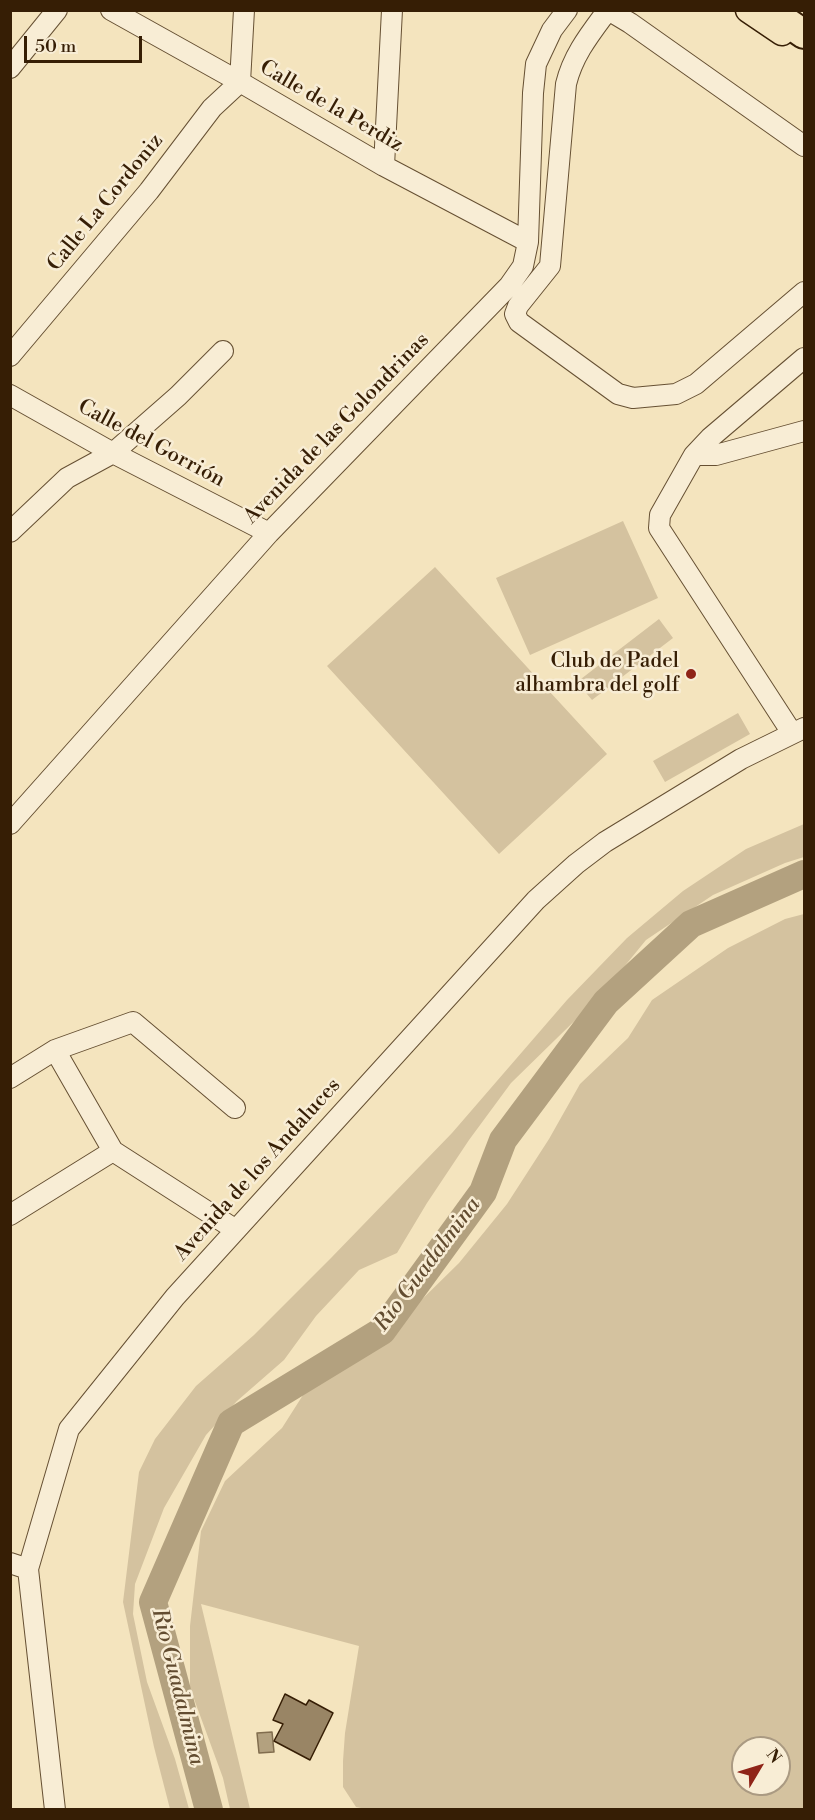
<!DOCTYPE html>
<html>
<head>
<meta charset="utf-8">
<style>
  body { margin:0 }
  #map { position:relative; width:815px; height:1820px; overflow:hidden; background:#f4e4be; font-family:"Libre Bodoni",serif }
  canvas { display:block }
  .frame { position:absolute; inset:0; border:12px solid #361e05; pointer-events:none }
  .north { position:absolute; left:731px; top:1736px; width:60px; height:60px; box-sizing:border-box; background:#f8edd5; border:2px solid #aa9a82; border-radius:50%; rotate:52deg; font-size:16px; font-weight:700; line-height:24px; text-align:center; color:#361e05 }
  .north::after { content:''; display:block; margin:auto; width:21px; height:27px; background:#8f2418; clip-path:polygon(50% 0,100% 100%,50% 72%,0 100%) }
  .scale { position:absolute; left:24px; top:36px; width:118px; height:27px; box-sizing:border-box; border:3px solid #361e05; border-top:0; padding-left:8px; font-size:18px; line-height:21px; white-space:nowrap; color:#361e05; -webkit-text-stroke:4px #f8edd5; paint-order:stroke }
</style>
</head>
<body>
<div id="map">
<canvas width="815" height="1820"></canvas>
<div class="frame"></div>
<div class="north">N</div>
<div class="scale">50 m</div>
</div>
<script>
const context = document.querySelector('canvas').getContext('2d');
context.lineJoin = 'round';
function paint(path, color) { context.fillStyle = color; context.fill(path, 'evenodd'); }
function strokePath(path, color, width, dash) { context.strokeStyle = color; context.lineWidth = width; context.lineCap = dash ? 'butt' : 'round'; context.setLineDash(dash || []); context.stroke(path); }
function drawText(font, color, halo, rows, align = 'center') {
  context.font = font + ' "Libre Bodoni",serif'; context.lineWidth = 5; context.setLineDash([]); context.textBaseline = 'middle'; context.strokeStyle = halo; context.fillStyle = color; for (const [text, x, y, turn = 0] of rows) {
    context.save(); context.translate(x, y); context.rotate((+turn || 0) * Math.PI / 180); context.textAlign = isNaN(turn) ? turn : align; if (halo) context.strokeText(text, 0, 0); context.fillText(text, 0, 0); context.restore();
  }
}
paint(new Path2D(`
  M623,521L658,598L530,655L496,578Z
  M435,567L607,754L499,854L327,666Z
  M659,619L673,638L592,700L577,682Z
  M738,713L750,734L665,782L653,761Z
  M804,824V857L785,863L713,895L646,940L601,995L511,1083L469,1140L427,1203L397,1253L359,1270L316,1316L284,1360L237,1401L206,1435L164,1508L135,1584L133,1614L147,1682L175,1759L189,1809H170L154,1747L123,1602L139,1472L155,1439L196,1386L254,1335L331,1258L452,1133L567,1000L627,938L683,891L746,849Z
  M804,914V1809L371,1810L356,1807L343,1787V1761L345,1733L359,1646L201,1604L250,1809H230L223,1778L190,1688V1626L201,1531L225,1481L282,1428L303,1395L355,1360L401,1320L459,1263L507,1204L549,1139L580,1084L628,1038L652,1000L728,948L785,919ZM743,1748H779V1784H743Z`), '#d4c29f');
const water = new Path2D(`
  M272,1732L274,1752L259,1753L257,1733Z`);
paint(water, '#b3a17f');
strokePath(water, '#816d4e', 1.5);
strokePath(new Path2D(`
  M209,1810L153,1602L231,1423L382,1331L483,1192L503,1140L606,1002L691,924L804,874`), '#b3a17f', 28);
const building = new Path2D(`
  M285,1694L306,1705L309,1700L333,1713L310,1760L274,1741L283,1724L273,1720Z`);
paint(building, '#998565');
strokePath(building, '#361e05', 1.5);
const minor = new Path2D(`
  M111,10L240,82L384,166L528,242
  M606,10L615,14L630,23L804,146
  M607,11C590,34 573,55 566,84L550,266L518,306L515,314L519,322L618,394L633,398L676,394L696,384L804,292
  M10,68L57,10
  M384,166L392,10
  M10,356L149,191L212,108L240,82L244,10
  M10,395L113,453L269,533
  M694,455H716L804,431
  M10,532L67,478L113,453L178,396L223,351
  M792,733L659,528L660,515L694,455L710,438L804,358
  M10,824L269,533L509,286L523,266L528,242L533,93L536,64L552,30L567,10
  M10,1078L55,1050
  M113,1151L55,1050L133,1022L235,1108
  M10,1215L113,1151L236,1230
  M10,1563L28,1569
  M55,1810L28,1569L69,1429L175,1297L536,900L576,864L605,842L741,759L804,728`);
const major = new Path2D(`
  M748,10L782,33`);
const highway = new Path2D(`
  M769,10L804,34`);
strokePath(minor, '#665033', 22);
strokePath(major, '#361e05', 27);
strokePath(highway, '#361e05', 32);
strokePath(minor, '#f8edd5', 20);
strokePath(major, '#f4e4be', 24);
strokePath(highway, '#f4e4be', 28);
for (const [x, y, r, color] of [
  [691,674,6,"#8f2418"]
]) { const dot = new Path2D(); dot.arc(x, y, r, 0, 2 * Math.PI); context.fillStyle = color; context.fill(dot); strokePath(dot, '#f8edd5', 2); }
drawText('21px', '#361e05', '#f8edd5', [
  ["Calle de la Perdiz",331,107,30],
  ["Calle La Cordoniz",106,203,-51],
  ["Avenida de las Golondrinas",337,429,-46],
  ["Calle del Gorrión",151,444,28],
  ["Avenida de los Andaluces",258,1170,-48]
]);
drawText('21px', '#361e05', '#f8edd5', [
  ["Club de Padel",679,662],
  ["alhambra del golf",679,686]
], 'right');
drawText('italic 22px', '#624c30', '#f8edd5', [
  ["Rio Guadalmina",428,1265,-53],
  ["Rio Guadalmina",177,1687,76]
]);
</script>
</body>
</html>
